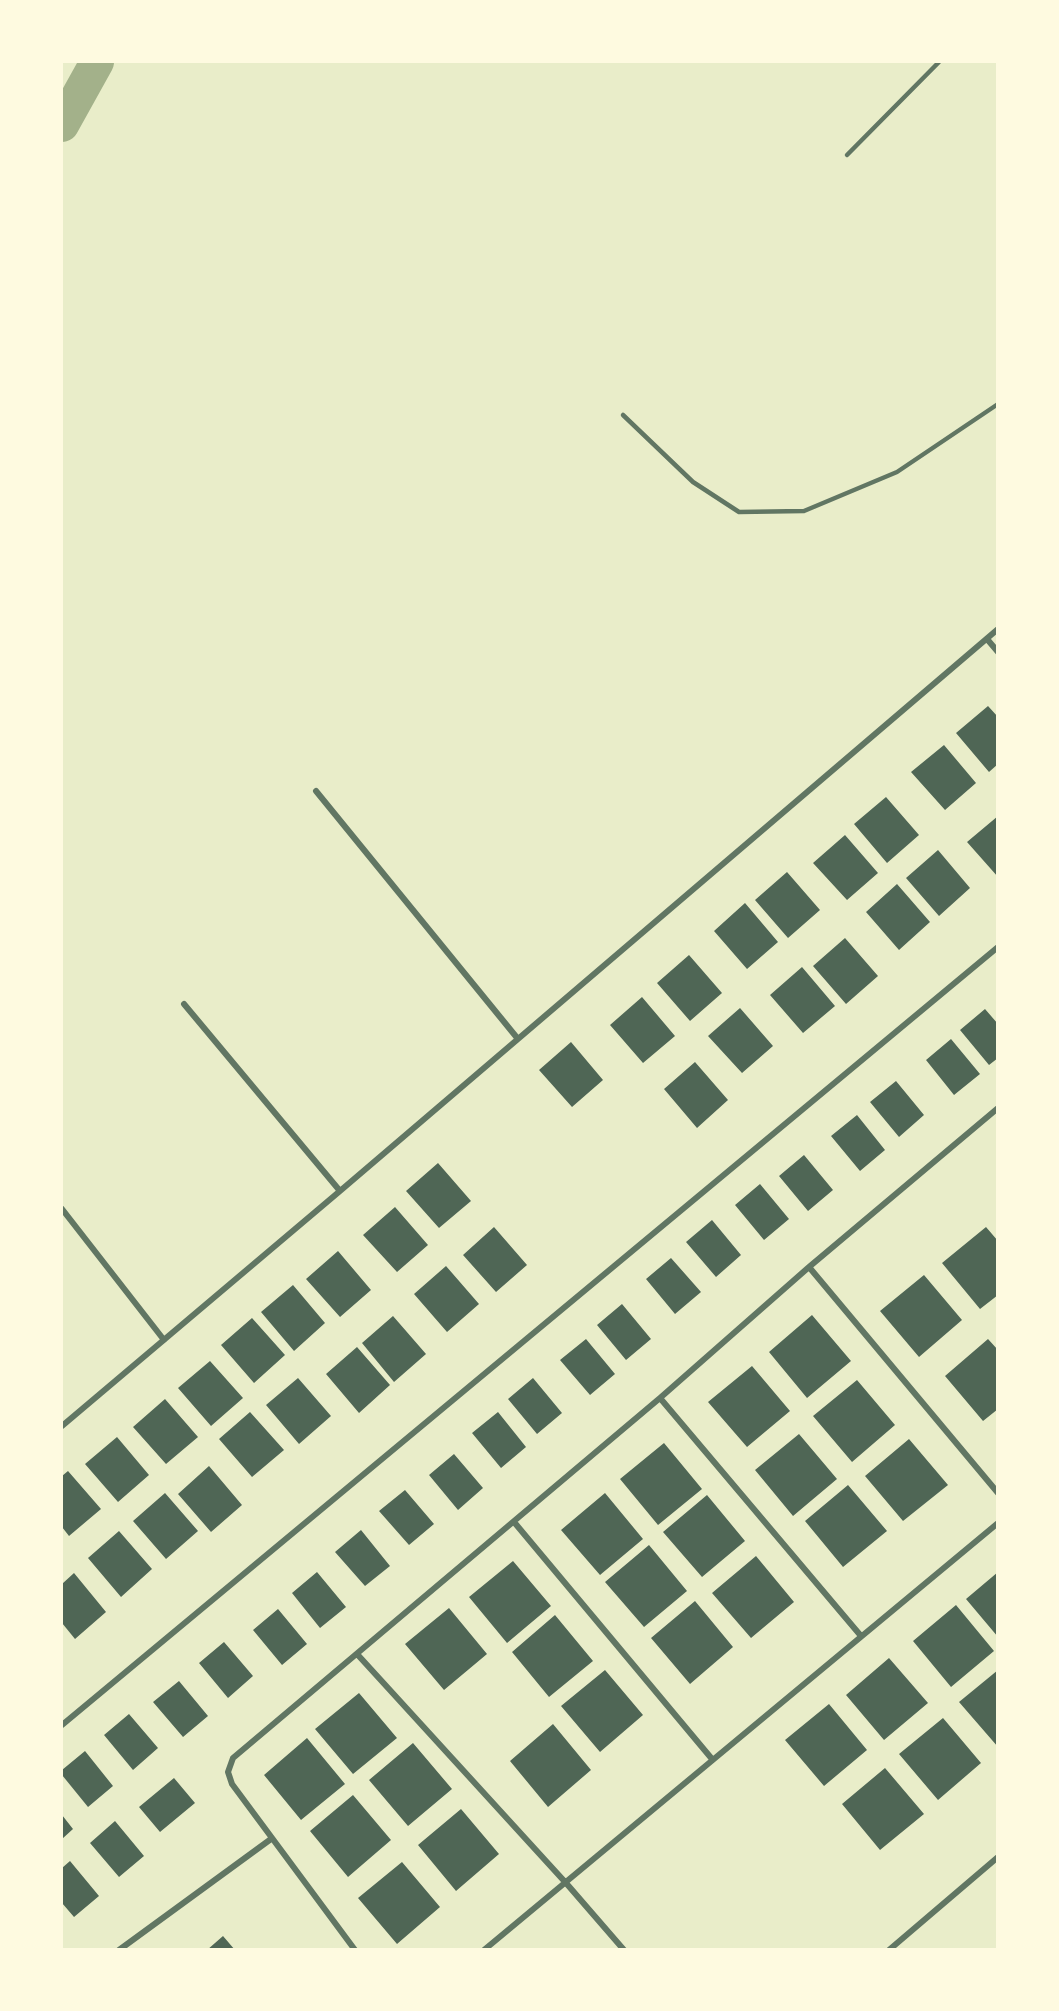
<!DOCTYPE html>
<html>
<head>
<meta charset="utf-8">
<style>
  body { margin:0 }
  #map { position:relative; width:1059px; height:2011px; overflow:hidden; background:#e9edc9; font-family:"Work Sans",sans-serif }
  canvas { display:block }
  .frame { position:absolute; inset:0; border:63px solid #fefae0; pointer-events:none }
</style>
</head>
<body>
<div id="map">
<canvas width="1059" height="2011"></canvas>
<div class="frame"></div>
</div>
<script>
const context = document.querySelector('canvas').getContext('2d');
context.lineJoin = 'round';
function strokePath(path, color, width, dash) { context.strokeStyle = color; context.lineWidth = width; context.lineCap = dash ? 'butt' : 'round'; context.setLineDash(dash || []); context.stroke(path); }
function paint(path, color) { context.fillStyle = color; context.fill(path, 'evenodd'); }
strokePath(new Path2D(`
  M62,125L97,62`), '#a3b18a', 34);
paint(new Path2D(`
  M988,706L998,717V764L989,772L956,733Z
  M944,745L976,783L945,810L911,772Z
  M886,797L919,835L887,863L854,824Z
  M998,816V877L967,842Z
  M845,835L878,873L847,900L813,863Z
  M938,850L970,888L939,916L906,878Z
  M787,872L820,910L788,938L755,900Z
  M897,884L930,922L899,950L866,912Z
  M745,903L778,942L747,969L714,931Z
  M845,938L878,976L846,1004L813,966Z
  M689,955L722,993L690,1021L657,983Z
  M802,967L835,1006L803,1033L770,995Z
  M642,997L675,1036L643,1063L610,1025Z
  M740,1008L773,1046L742,1073L708,1036Z
  M985,1009L998,1024V1058L989,1065L960,1030Z
  M951,1039L980,1074L954,1095L926,1060Z
  M571,1042L603,1080L572,1107L539,1070Z
  M695,1062L728,1100L697,1128L664,1089Z
  M896,1081L924,1115L899,1137L870,1102Z
  M857,1115L885,1150L860,1171L831,1136Z
  M804,1155L833,1190L808,1211L779,1176Z
  M438,1163L471,1201L439,1228L406,1191Z
  M760,1184L789,1219L764,1240L735,1205Z
  M395,1207L428,1245L397,1272L363,1235Z
  M712,1220L741,1255L716,1277L686,1242Z
  M494,1227L527,1265L496,1292L463,1255Z
  M986,1227L998,1241V1295L980,1309L942,1263Z
  M338,1251L371,1290L340,1317L306,1279Z
  M671,1258L701,1292L675,1314L646,1279Z
  M446,1266L479,1304L447,1332L414,1294Z
  M924,1275L962,1320L919,1357L880,1311Z
  M293,1285L325,1323L294,1351L261,1312Z
  M622,1304L651,1339L626,1360L597,1325Z
  M812,1315L851,1361L807,1398L769,1352Z
  M393,1316L426,1354L394,1382L362,1343Z
  M252,1318L285,1355L254,1383L221,1345Z
  M586,1339L615,1374L590,1395L560,1360Z
  M988,1339L998,1350V1409L983,1421L945,1376Z
  M357,1347L390,1385L359,1413L326,1374Z
  M210,1361L243,1398L211,1426L178,1388Z
  M752,1366L790,1411L747,1447L708,1402Z
  M298,1378L331,1416L299,1444L266,1405Z
  M533,1378L562,1413L537,1434L508,1399Z
  M857,1380L895,1425L852,1462L813,1416Z
  M165,1399L198,1437L166,1464L133,1427Z
  M250,1412L284,1450L252,1477L219,1439Z
  M498,1412L526,1447L501,1468L472,1433Z
  M799,1434L837,1479L793,1516L755,1470Z
  M117,1437L149,1475L118,1502L85,1464Z
  M909,1439L948,1485L903,1521L865,1476Z
  M664,1443L702,1489L658,1525L620,1479Z
  M454,1454L483,1488L458,1510L429,1475Z
  M209,1466L242,1505L211,1532L178,1494Z
  M68,1471L101,1509L69,1536L62,1527V1476Z
  M848,1485L887,1531L843,1567L805,1521Z
  M405,1490L434,1524L409,1545L379,1511Z
  M165,1493L198,1531L166,1559L133,1521Z
  M605,1493L643,1539L600,1575L561,1530Z
  M707,1495L745,1541L702,1577L663,1532Z
  M361,1530L390,1566L365,1586L335,1552Z
  M119,1531L152,1569L121,1597L88,1558Z
  M649,1545L687,1591L644,1627L605,1582Z
  M756,1556L794,1602L751,1638L712,1593Z
  M513,1561L551,1606L507,1643L469,1597Z
  M317,1572L346,1607L320,1628L292,1593Z
  M998,1572V1637L966,1599Z
  M74,1573L106,1612L75,1639L62,1623V1584Z
  M695,1601L733,1647L690,1684L651,1638Z
  M956,1605L994,1651L951,1687L913,1641Z
  M449,1608L487,1654L444,1690L405,1644Z
  M278,1609L307,1644L282,1665L253,1630Z
  M555,1615L593,1661L549,1697L512,1652Z
  M224,1642L253,1676L228,1698L199,1663Z
  M889,1658L928,1703L884,1740L846,1695Z
  M605,1670L643,1715L600,1752L561,1706Z
  M998,1670V1747L959,1702Z
  M179,1681L208,1716L183,1737L153,1702Z
  M359,1693L397,1738L353,1774L315,1729Z
  M829,1704L867,1750L824,1786L785,1740Z
  M129,1714L158,1748L133,1770L104,1735Z
  M943,1718L981,1763L938,1800L899,1754Z
  M553,1724L591,1770L548,1807L510,1761Z
  M307,1738L345,1784L301,1820L264,1775Z
  M413,1743L452,1789L408,1826L369,1780Z
  M85,1751L113,1786L88,1807L62,1775V1770Z
  M885,1768L924,1814L880,1850L842,1804Z
  M174,1778L195,1803L160,1832L139,1807Z
  M353,1795L391,1840L348,1877L310,1831Z
  M461,1809L499,1854L456,1891L418,1845Z
  M62,1815L73,1829L62,1839Z
  M115,1821L144,1856L119,1877L90,1843Z
  M70,1861L99,1896L74,1917L62,1903V1868Z
  M402,1862L440,1907L397,1944L358,1898Z
  M223,1936L235,1950H207Z`), '#4f6655');
strokePath(new Path2D(`
  M847,155L939,62
  M623,415L693,482L739,512L804,511L897,472L998,404`), '#617663', 4.5);
strokePath(new Path2D(`
  M987,639L998,652
  M316,791L518,1039
  M184,1004L340,1191
  M62,1209L164,1340
  M809,1267L998,1493
  M660,1398L861,1636
  M62,1426L340,1191L998,629
  M514,1522L712,1759
  M357,1654L566,1883L624,1950
  M62,1725L998,947
  M119,1950L271,1839
  M355,1950L232,1784L228,1772L233,1758L660,1398L809,1267L998,1108
  M484,1950L998,1523
  M889,1950L998,1857`), '#617663', 6);
</script>
</body>
</html>
